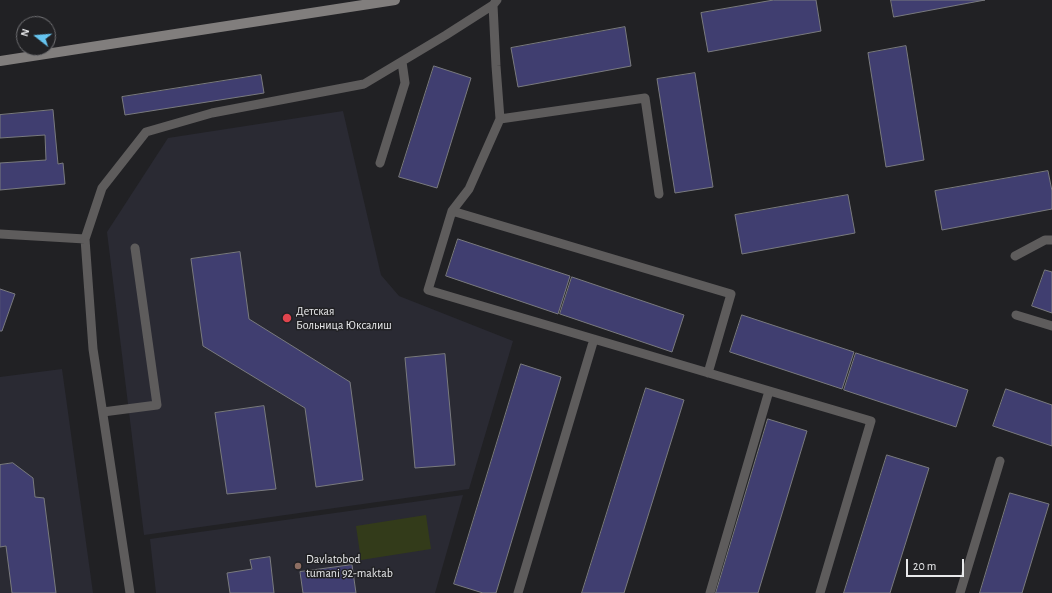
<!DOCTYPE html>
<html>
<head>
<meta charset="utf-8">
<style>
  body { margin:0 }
  #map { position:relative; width:1052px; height:593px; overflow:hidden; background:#212124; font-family:"Alegreya Sans",sans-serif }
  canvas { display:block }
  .north { position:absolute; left:16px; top:16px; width:40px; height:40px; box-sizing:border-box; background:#212124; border:1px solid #717174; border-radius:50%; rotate:287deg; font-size:11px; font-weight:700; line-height:16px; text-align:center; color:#e8e9eb }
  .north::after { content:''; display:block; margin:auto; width:14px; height:18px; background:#66c4ef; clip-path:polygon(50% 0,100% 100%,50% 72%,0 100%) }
  .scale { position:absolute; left:906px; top:559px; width:58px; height:18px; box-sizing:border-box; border:2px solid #e8e9eb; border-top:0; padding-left:5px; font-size:12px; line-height:14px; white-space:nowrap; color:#e8e9eb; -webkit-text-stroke:3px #212124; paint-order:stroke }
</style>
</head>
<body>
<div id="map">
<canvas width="1052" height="593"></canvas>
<div class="north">N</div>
<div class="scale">20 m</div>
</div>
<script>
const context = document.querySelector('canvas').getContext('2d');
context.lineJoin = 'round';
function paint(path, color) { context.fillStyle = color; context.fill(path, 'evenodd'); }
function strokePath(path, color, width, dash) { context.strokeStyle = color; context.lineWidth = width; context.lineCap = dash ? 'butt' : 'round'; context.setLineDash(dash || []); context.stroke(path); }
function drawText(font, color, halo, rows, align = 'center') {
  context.font = font + ' "Alegreya Sans",sans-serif'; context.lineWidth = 3; context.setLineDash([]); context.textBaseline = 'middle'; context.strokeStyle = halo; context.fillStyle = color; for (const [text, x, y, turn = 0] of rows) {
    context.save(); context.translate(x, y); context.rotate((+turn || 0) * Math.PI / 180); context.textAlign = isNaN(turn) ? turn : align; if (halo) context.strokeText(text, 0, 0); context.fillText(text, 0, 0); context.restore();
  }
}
paint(new Path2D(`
  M343,111L381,275L399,296L513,341L469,489L144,535L107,232L168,138Z
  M62,369L93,593H0V377Z
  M463,495L435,593H156L150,539Z`), '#2a2a33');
paint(new Path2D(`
  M426,515L431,549L361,560L356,526Z`), '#333b1a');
const building = new Path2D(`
  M774,0H816L821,31L708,52L701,13Z
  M891,0H985L894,17Z
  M625,27L631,66L518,87L511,48Z
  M906,46L924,160L886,167L868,53Z
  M434,66L471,78L437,188L399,177Z
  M695,73L713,187L675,193L657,79Z
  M261,75L264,93L125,115L122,97Z
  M53,110L58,164L63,163L65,184L0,190V163L46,160L45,135L0,138V115Z
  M1048,171L1052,191V209L942,230L935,191Z
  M848,195L855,233L742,254L735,215Z
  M458,239L570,276L558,314L446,276Z
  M240,252L249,319L350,382L363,480L316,487L305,408L203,346L191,259Z
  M1045,270L1052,272V313L1032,306Z
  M572,277L684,315L672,352L560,314Z
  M0,289L15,294L2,331H0Z
  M742,315L854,352L842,389L730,352Z
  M856,353L968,390L956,427L844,390Z
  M445,354L455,465L415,468L405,358Z
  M521,364L561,377L496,593H483L454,584Z
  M646,388L684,400L624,593H582Z
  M1006,389L1052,405V446L993,426Z
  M264,406L276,489L227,494L215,413Z
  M768,419L807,431L758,593H716Z
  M887,455L929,468L890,593H844Z
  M13,463L33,478L35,497L44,498L56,593H12L6,546L0,547V465Z
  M1010,493L1049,504L1022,593H980Z
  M270,557L274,593H230L227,573L252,569L250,560Z
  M352,565L356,593H303L300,572Z`);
paint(building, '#403e70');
strokePath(building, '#797a7e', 1);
strokePath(new Path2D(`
  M500,119L645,98L659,194
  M380,163L405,83L402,62
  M452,211L469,189L500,119L496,66L493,5
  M0,234L85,239
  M1015,256L1045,240H1052
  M1016,315L1052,326
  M708,373L731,294L452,211L428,290L871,421L820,593
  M103,412L157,405L135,248
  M130,593L93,349L85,239L102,188L146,132L212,113L364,84L446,35L493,5L497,0
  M518,593L594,339
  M710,593L769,391
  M960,593L1000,461`), '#5e5c5c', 9);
strokePath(new Path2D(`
  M0,61L395,0`), '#817e7d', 10);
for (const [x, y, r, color] of [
  [287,318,5,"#e0444e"],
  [298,566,4,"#8d6e63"]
]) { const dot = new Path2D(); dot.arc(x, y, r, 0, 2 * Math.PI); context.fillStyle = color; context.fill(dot); strokePath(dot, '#212124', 1.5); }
drawText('12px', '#e8e9eb', '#212124', [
  ["Детская",296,311],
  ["Больница Юксалиш",296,325],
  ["Davlatobod",306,559],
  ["tumani 92-maktab",306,573]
], 'left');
</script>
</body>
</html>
